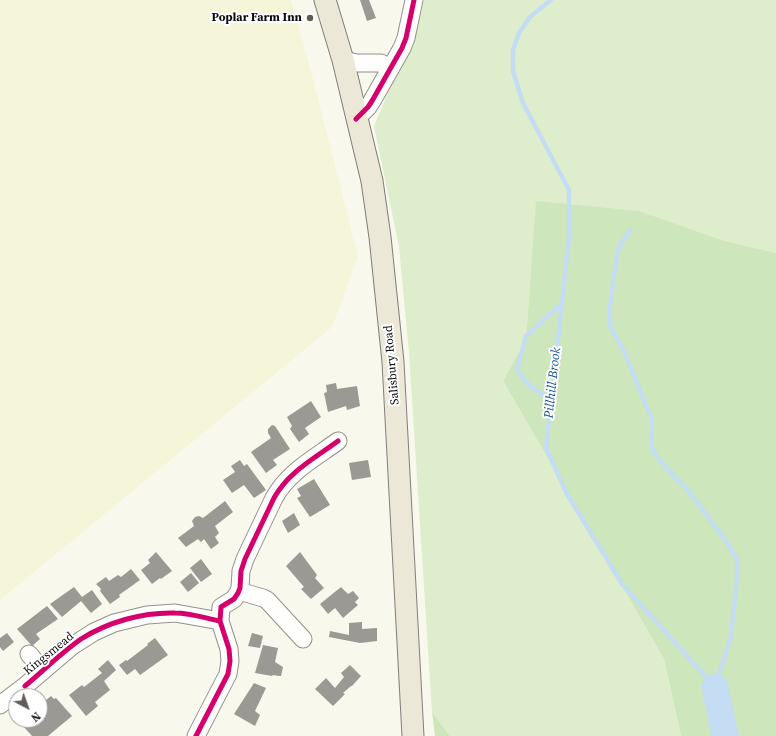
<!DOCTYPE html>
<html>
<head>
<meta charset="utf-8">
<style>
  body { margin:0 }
  #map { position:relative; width:776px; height:736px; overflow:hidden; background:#f9f8ec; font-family:"Source Serif 4",serif }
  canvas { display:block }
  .north { position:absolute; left:8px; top:688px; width:40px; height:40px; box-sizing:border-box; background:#fff; border:1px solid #9d9d9d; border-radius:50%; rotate:139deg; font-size:11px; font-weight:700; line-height:16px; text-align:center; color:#0a0a0a }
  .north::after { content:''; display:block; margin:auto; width:14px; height:18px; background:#5e5d59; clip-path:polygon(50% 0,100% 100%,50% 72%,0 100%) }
</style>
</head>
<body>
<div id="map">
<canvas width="776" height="736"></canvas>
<div class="north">N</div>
</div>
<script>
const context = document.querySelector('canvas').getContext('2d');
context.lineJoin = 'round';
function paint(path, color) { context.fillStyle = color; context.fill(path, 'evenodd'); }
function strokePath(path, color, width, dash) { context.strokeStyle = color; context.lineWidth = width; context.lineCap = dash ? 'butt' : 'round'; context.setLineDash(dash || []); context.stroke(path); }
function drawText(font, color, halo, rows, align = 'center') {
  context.font = font + ' "Source Serif 4",serif'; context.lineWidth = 4; context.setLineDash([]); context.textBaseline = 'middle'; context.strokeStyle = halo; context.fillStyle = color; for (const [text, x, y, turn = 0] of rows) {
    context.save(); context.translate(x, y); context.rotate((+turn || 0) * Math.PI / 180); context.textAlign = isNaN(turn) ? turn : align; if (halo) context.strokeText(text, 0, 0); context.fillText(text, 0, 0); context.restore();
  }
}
paint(new Path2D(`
  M0,0H291L313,79L358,257L332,327L0,600Z`), '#f5f5d9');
paint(new Path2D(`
  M424,0H776V253L537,201L526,339L503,381L664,659L681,736H450L432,712L409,353L399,247L374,126L393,81L410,46L421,14Z`), '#deeecd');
paint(new Path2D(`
  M536,201L639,211L724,241L776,253V736H681L664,659L503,381L526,339Z
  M432,712L450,736H435Z`), '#cee6bb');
strokePath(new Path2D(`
  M551,0L530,17L519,33L513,50V71L523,103L569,190V238L546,448L567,494L622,584L715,687
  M630,230L618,249L610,305V326L624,351L652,420L651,440L653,451L662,463L688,490L726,541L737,559V578L731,636L715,687
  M551,400C535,390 527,386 517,369L526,336L562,303`), '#c4ddf2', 4.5);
strokePath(new Path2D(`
  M715,687L725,736`), '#c4ddf2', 27);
paint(new Path2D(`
  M360,0H369L376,18L367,21Z
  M336,383L337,389L357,386L360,406L347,410L346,406L328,412L324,393L327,392L326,385Z
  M311,401L321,417L305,428L309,434L299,442L290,429L292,426L287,417Z
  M272,425L275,426L290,449L273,460L277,465L266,473L251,452L271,438L268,433V429Z
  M240,460L244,466L247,464L266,490L254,498L244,485L232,493L223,480L235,472L231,466Z
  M368,460L371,477L352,480L349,463Z
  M314,479L330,505L310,517L297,498L301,496L297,489Z
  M225,501L233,512L215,526L219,533L215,537L219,543L211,549L204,539L201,542L198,539L186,547L178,538L194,526L192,521L195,517L199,516L203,518Z
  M294,513L300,525L288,533L282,521Z
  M156,552L172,571L161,579L160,578L152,584L141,570L150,563L148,560Z
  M300,552L317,575L315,578L324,588L311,599L301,589L304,587L286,566Z
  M201,559L212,574L201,582L190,568Z
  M131,569L140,580L119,595L120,597L110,604L100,591L101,589L96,584L106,577L109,581L118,575L121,577Z
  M191,573L199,583L188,592L180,582Z
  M74,587L82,597L92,590L102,604L91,613L81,601L62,617L50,604Z
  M341,587L348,594L353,591L359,598L355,602L358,605L343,618L335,608L328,614L320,604Z
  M47,606L58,619L36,634L40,639L32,646L17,629Z
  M362,622V629L377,628V641L360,643L329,637L330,631L349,635V623Z
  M7,633L14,642L3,651L0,647V638Z
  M252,633L263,636L260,648L248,646Z
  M155,638L168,655L140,675L135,669L127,675L119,665L126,660L127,661L148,645L147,644Z
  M263,645L278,648L275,662L283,667L281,676H279L273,675L272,676L255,673Z
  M108,660L116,670L104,681L110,690L95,702L98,706L86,716L69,695L82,685L84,687L102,673L98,669Z
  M350,665L361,676L352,686H351L343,693L345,694L333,706L315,689L326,678L335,688L344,677L341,673Z
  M254,683L266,688L255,711L260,715L255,726L234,714Z
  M51,696L54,699L56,698L72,716L48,736H32L23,726L30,720H40V705Z`), '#9b9993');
const minor = new Path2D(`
  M343,60L357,63H381L390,68
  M356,119L368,107L372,101L402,48L406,38L414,0
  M239,591L263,598L267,600L303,639
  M29,654L43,671
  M0,705L25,686L72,646L94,632L114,623L147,615L175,613L220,621
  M196,736L228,674L230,661L229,649L220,621L221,607L234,599L238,593L240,588L241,571L245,559L274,498C288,472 315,458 338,441`);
const major = new Path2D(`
  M325,0L343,60L372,181L380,237L393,362L413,736`);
strokePath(minor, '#92918c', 19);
strokePath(major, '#7f7e79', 23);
strokePath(minor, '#fefefc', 17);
strokePath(major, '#ebe8d7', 21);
strokePath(new Path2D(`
  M356,119L368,107L372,101L402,48L406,38L414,0
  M25,686C43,671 61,653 81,639C108,622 143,612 175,613C190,613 205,618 220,621
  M196,736L228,674L230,661L229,649L220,621L221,607L234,599L238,593L240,588L241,571L245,559L274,498C288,472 315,458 338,441`), '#d6006c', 5);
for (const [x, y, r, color] of [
  [310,18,4,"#5e5d59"]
]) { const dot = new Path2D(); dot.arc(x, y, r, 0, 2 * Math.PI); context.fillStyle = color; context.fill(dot); strokePath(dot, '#fff', 1.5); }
drawText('bold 12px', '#0a0a0a', '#fff', [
  ["Poplar Farm Inn",302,18]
], 'right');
drawText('12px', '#0a0a0a', '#fff', [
  ["Salisbury Road",392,365,-95],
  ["Kingsmead",49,654,-39]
]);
drawText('italic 13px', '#185297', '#fff', [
  ["Pillhill Brook",553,383,-84]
]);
</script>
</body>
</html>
